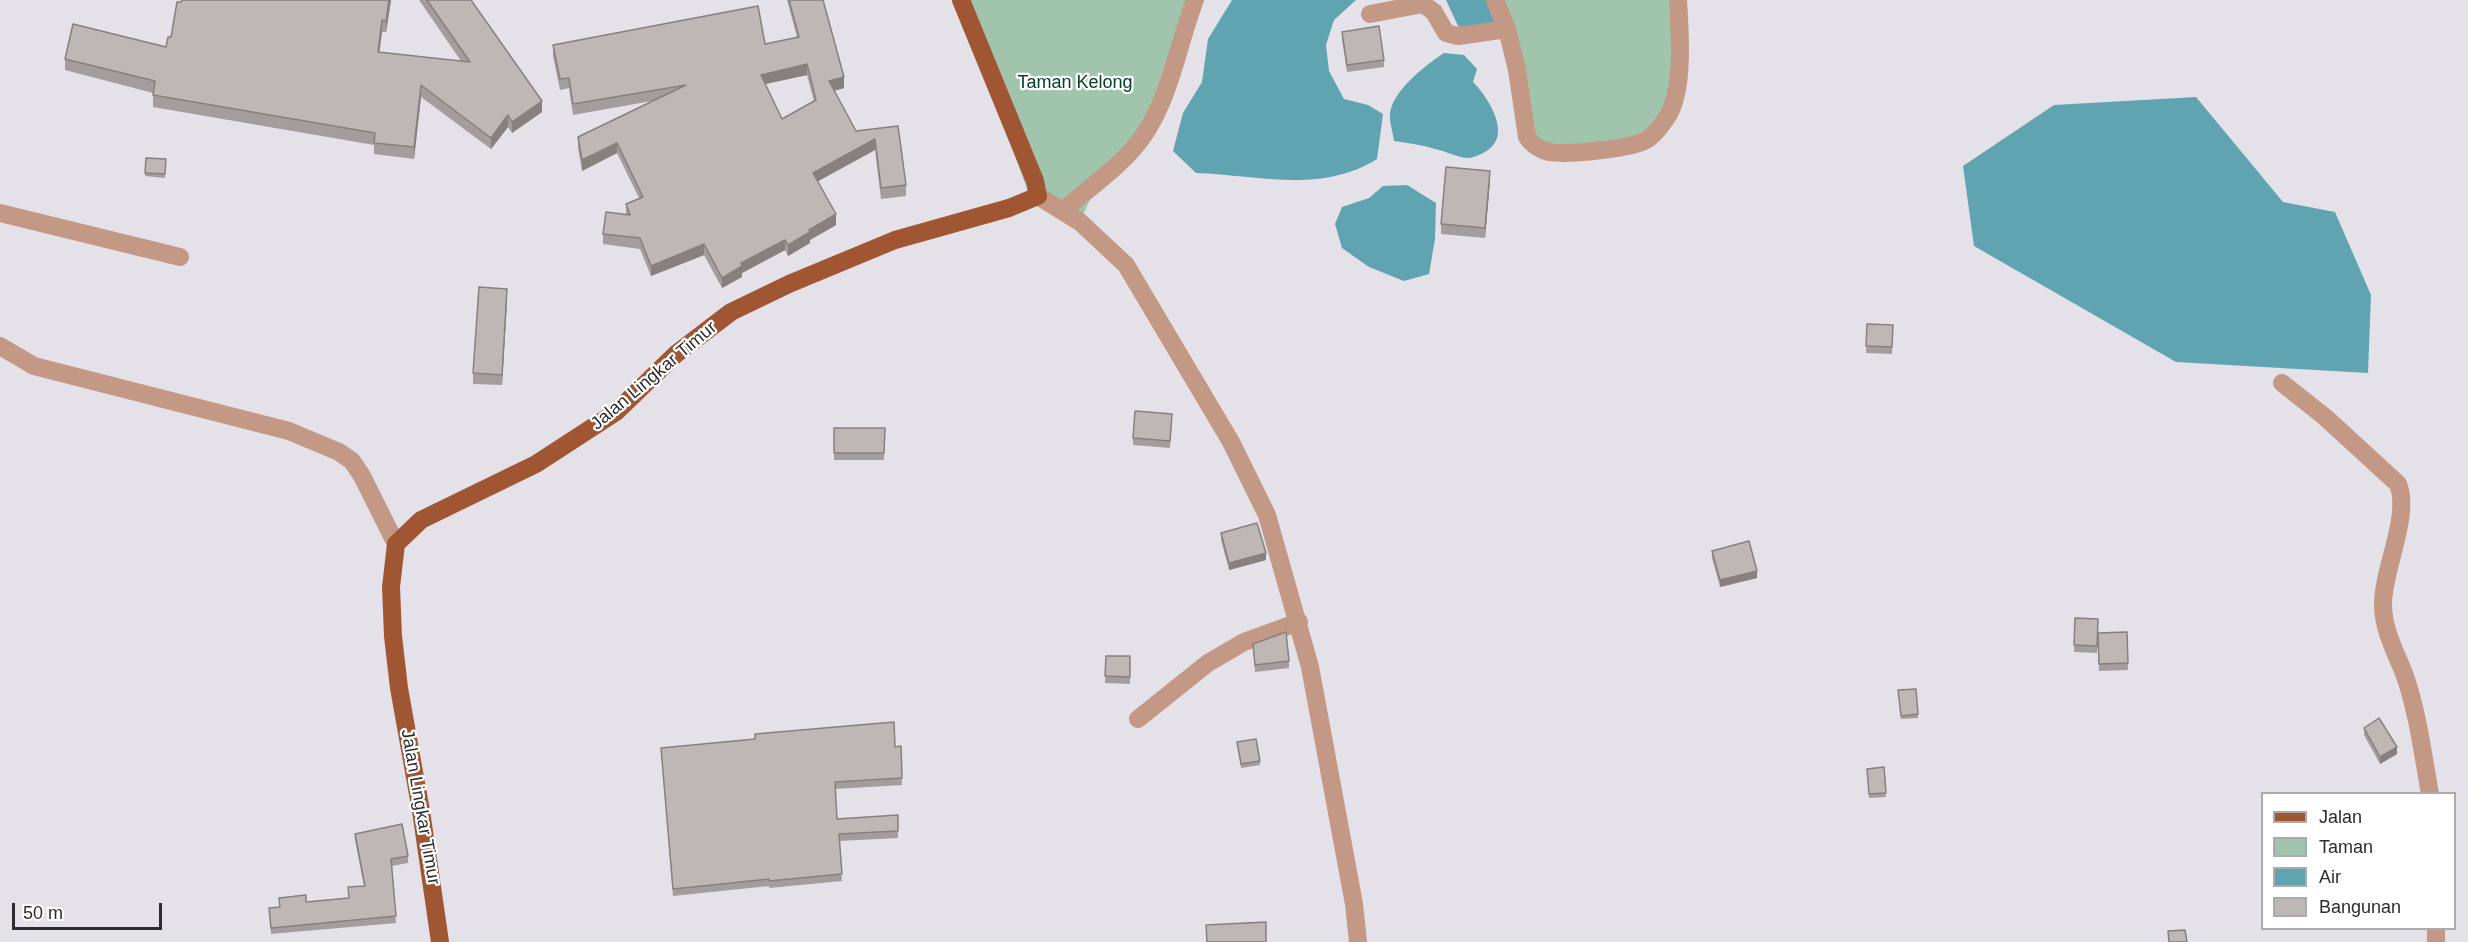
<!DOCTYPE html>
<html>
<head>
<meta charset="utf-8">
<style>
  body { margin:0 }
  #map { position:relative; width:2468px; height:942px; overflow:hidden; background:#e4e1e8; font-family:Helvetica,sans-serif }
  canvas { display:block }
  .legend { position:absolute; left:2261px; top:792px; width:195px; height:138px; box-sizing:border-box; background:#fff; border:2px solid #ababac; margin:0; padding:8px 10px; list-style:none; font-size:18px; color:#2d2c2f }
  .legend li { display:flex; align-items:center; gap:12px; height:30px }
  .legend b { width:30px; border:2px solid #ababac }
  .scale { position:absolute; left:12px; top:903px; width:150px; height:27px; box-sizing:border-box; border:3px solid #2d2c2f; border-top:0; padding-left:8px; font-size:18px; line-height:21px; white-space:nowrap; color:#2d2c2f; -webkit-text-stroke:4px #fff; paint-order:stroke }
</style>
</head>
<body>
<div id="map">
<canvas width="2468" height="942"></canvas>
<ul class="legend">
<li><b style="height:8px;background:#a15633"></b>Jalan</li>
<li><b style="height:16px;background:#a1c4ac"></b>Taman</li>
<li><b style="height:16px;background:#61a4b1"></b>Air</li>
<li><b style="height:16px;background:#bfb7b6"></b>Bangunan</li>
</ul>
<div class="scale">50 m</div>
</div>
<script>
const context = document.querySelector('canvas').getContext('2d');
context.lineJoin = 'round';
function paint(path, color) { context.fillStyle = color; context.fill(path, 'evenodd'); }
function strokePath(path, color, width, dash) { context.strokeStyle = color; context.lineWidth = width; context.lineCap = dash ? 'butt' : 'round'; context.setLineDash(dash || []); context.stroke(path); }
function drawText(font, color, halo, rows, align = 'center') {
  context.font = font + ' Helvetica,sans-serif'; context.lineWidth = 4.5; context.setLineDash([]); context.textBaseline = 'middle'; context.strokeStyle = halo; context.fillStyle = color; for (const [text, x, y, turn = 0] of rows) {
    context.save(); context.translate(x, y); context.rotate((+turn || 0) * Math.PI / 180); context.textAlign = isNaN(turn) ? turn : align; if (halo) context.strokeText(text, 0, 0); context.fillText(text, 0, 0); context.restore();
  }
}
paint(new Path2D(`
  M958,0H1195L1133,149L1099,179L1080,222L1031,200Z
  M1495,0H1678L1676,93L1634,145L1572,153L1527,137Z`), '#a1c4ac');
paint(new Path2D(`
  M1232,0H1356L1334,20L1326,45L1329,71L1344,99L1368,105L1383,114L1377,159C1322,194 1257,175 1196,173L1173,151L1183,113L1202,82L1208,39Z
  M1446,0H1491L1499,27L1468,29L1458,26Z
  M1444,53L1464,55L1477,69L1473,82C1488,97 1512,134 1488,150C1482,154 1474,158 1467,158C1457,157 1445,151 1435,149C1422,145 1408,143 1394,141C1393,133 1389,121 1390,113C1393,90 1427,64 1444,53Z
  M2196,97L2283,202L2335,212L2371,295L2368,373L2176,362L1974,246L1963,166L2054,105Z
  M1407,185L1436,203L1435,239L1429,274L1404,281L1369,267L1342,248L1335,224L1342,207L1369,198L1383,186Z`), '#61a4b1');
strokePath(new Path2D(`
  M1495,0L1507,29L1517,70L1527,137C1532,145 1538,149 1549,152C1566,155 1634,149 1648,139C1656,133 1664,122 1669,114C1684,86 1680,32 1678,0
  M1370,14L1423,4L1434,12L1446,33L1458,36L1507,29
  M1038,196L1080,222L1126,265L1231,442L1267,515L1310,667L1354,904L1358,942
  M1063,211C1086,190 1113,172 1133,149C1169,109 1176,49 1195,0
  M0,213L180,257
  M0,346L34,366L289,431L339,452L352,461L362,476L396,544
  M2282,383L2325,417L2398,484C2411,516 2382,571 2383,606C2384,633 2396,652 2405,676C2418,714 2423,755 2430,794
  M1138,719L1208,663L1244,642L1299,622
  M2436,928V942`), '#c39885', 18);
strokePath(new Path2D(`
  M440,942L421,811L399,688L393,636L391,587L396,544L421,520L536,464L616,412L676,354L731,312L789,284L895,240L1009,208L1038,196L1035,181L961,0`), '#a15633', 18);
paint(new Path2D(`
  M391,0L386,32H382L379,52L461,61L419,0H471L542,112L512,133L508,127L491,149L421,97L414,159L374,154V145L153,107V93L65,70V59L166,47L171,37L181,2Z
  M787,0H823L844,88L834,91L856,131L898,126L906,185V196L881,199L875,150L818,181L836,225L810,240V243L788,256L785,250L742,273V277L722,288L704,255L651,276L640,249L603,244V234L626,214V204L639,198L617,153L582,171L578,148V137L652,101L573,115L569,88L560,90L553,56V45L765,44L797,37ZM807,75L814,101L782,119L765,84Z
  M1342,32L1384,60V67L1347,72L1342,39Z
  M146,158L166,159L165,178L145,176Z
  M1490,181L1485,238L1441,234V224Z
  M507,299L502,385L473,384V373Z
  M1867,324L1893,325L1892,354L1866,353Z
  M1172,421L1170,448L1133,445V438Z
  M834,428H885L884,460H834Z
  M1221,533L1266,560L1229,570L1221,540Z
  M1712,551L1757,578L1720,587L1712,558Z
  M2075,618L2098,633L2127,632L2128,670L2099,671L2098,634L2097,653L2074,652Z
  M1253,644L1289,661V668L1255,672Z
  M1106,656H1130V684L1105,683Z
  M1916,689L1918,718L1901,719L1898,690Z
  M2364,728L2397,754L2380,764L2364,735Z
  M1237,742L1260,761V765L1241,768Z
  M901,746L902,785L835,789L837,819L898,815V838L839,841L842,881L769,888V886L673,896L661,748Z
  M1884,767L1886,797L1869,798L1867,769Z
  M355,834L408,856V863L392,866L396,923L271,934L269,908L279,907V898L306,902L349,898L364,886L355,840Z`), '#a49d9d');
paint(new Path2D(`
  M389,0H391L386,32V21Z
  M382,20V32L378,64V52Z
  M807,64V75L761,85V75Z
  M844,77V88L829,92V81Z
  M421,85V97L414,159V147Z
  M542,101V112L512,133V122Z
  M508,115V127L491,149V138Z
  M875,139V150L813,184V173Z
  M617,143V153L582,171V160Z
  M1490,171V181L1485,238V228Z
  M836,214V225L810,240V243L788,256V245L809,230Z
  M785,240V250L742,273V277L722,288V278L741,263Z
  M704,244V255L651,276V266Z
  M507,289V299L502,385V375Z
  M1266,553V560L1229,570V563Z
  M1757,571V578L1720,587V580Z
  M2397,747V754L2380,764V757Z`), '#86807f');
const building = new Path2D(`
  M182,0H389L386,21L382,20L378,52L470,62L427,0H471L542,101L512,122L508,115L491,138L421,85L414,147L374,143L375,133L153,95L155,81L65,59L73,24L166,47L168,37H171L177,2H181Z
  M789,0H823L844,77L829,81L856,131L898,126L906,185L881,188L875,139L813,173L836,214L809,230L810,232L788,245L785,240L741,263L742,266L722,278L704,244L651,266L640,238L603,234L606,212L630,215L626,204L643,197L617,143L582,160L578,137L686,85L573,104L569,78L560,79L553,45L758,6L765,44L799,37ZM807,64L816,100L782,119L761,75Z
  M1379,26L1384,60L1347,65L1342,32Z
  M146,158L166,159L165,174L145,173Z
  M1446,167L1490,171L1485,228L1441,224Z
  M479,287L507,289L502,375L473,373Z
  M1867,324L1893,325L1892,347L1866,346Z
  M1135,411L1172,414L1170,441L1133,438Z
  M834,428H885L884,453H834Z
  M1257,523L1266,553L1229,563L1221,533Z
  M1749,541L1757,571L1720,580L1712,551Z
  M2075,618L2098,619L2097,646L2074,645Z
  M1286,632L1289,661L1255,665L1253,644Z
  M2127,632L2128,663L2099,664L2098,633Z
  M1106,656H1130V677L1105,676Z
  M1916,689L1918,714L1901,716L1898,690Z
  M2379,718L2397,747L2380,757L2364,728Z
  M894,722L895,747L901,746L902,778L835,782L837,819L898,815V831L839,834L842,874L769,881V879L673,889L661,748L755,739V734Z
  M1256,739L1260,761L1241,764L1237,742Z
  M1884,767L1886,793L1869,794L1867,769Z
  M402,824L408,856L391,859L396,916L271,928L269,908L280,907L279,898L306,895V902L349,898L348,887L365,886L355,834Z
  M1266,922V942H1207L1206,925Z
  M2185,930L2187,942H2169L2168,931Z`);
paint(building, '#bfb7b6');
strokePath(building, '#86807f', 1.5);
drawText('18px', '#034224', '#fff', [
  ["Taman Kelong",1075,83]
]);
drawText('18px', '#2d2c2f', '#fff', [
  ["Jalan Lingkar Timur",654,376,-40],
  ["Jalan Lingkar Timur",420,807,80]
]);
</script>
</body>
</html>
